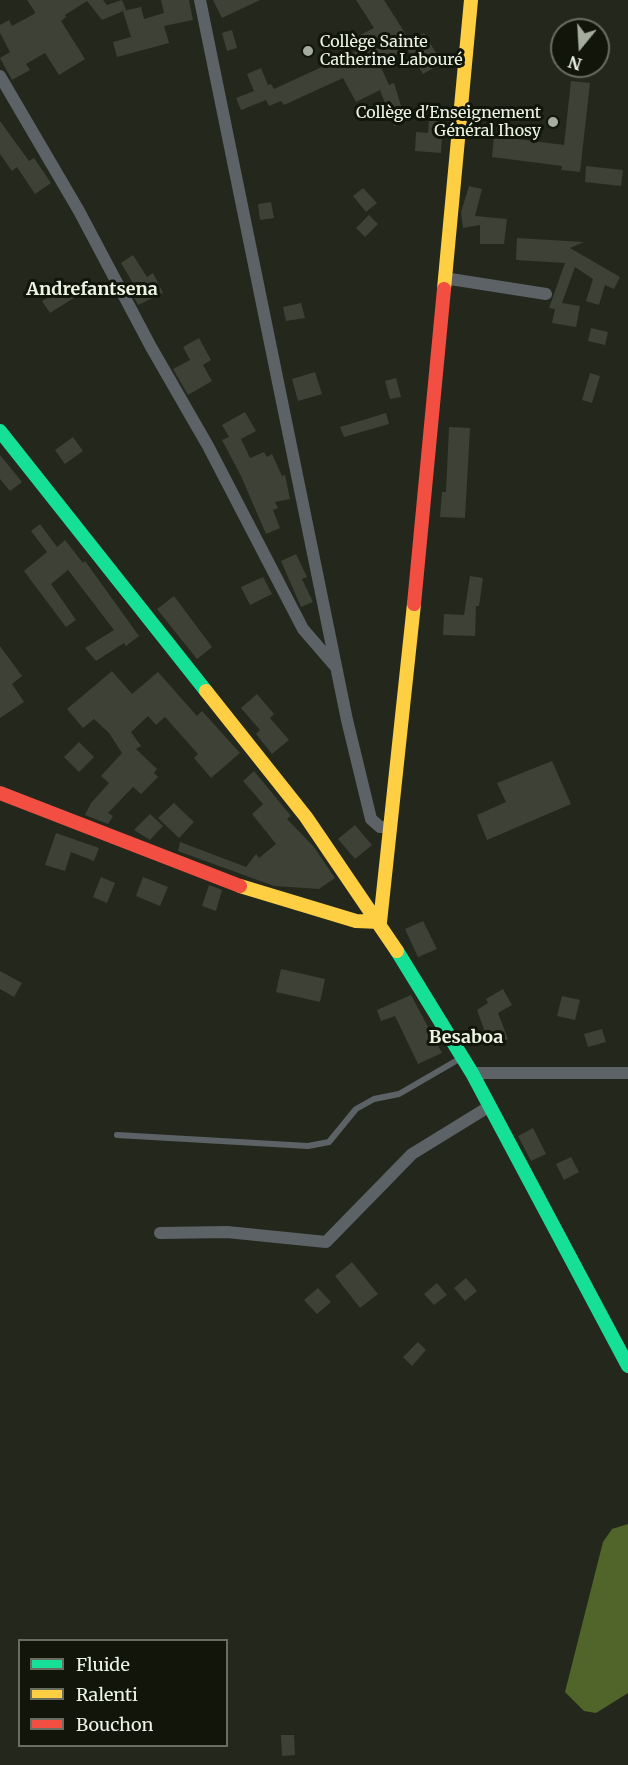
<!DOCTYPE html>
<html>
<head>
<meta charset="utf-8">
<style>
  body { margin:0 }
  #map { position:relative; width:628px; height:1765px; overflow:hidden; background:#24281c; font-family:Merriweather,serif }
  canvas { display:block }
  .legend { position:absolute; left:18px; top:1639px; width:210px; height:108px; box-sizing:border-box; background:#11150a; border:2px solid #696e61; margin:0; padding:8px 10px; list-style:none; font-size:18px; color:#edf4e4 }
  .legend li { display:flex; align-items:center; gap:12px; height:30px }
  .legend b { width:30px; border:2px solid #696e61 }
  .north { position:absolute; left:550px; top:18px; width:60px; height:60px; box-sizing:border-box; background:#11150a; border:2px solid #696e61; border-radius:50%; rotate:198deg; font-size:16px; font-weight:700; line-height:24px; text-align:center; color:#edf4e4 }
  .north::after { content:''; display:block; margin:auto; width:21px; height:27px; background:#a7ad9e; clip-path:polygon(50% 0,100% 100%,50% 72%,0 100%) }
</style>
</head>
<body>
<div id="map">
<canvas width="628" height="1765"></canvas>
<ul class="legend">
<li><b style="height:8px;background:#16e098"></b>Fluide</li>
<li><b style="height:8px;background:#ffcf43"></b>Ralenti</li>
<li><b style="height:8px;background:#f24e42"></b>Bouchon</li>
</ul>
<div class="north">N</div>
</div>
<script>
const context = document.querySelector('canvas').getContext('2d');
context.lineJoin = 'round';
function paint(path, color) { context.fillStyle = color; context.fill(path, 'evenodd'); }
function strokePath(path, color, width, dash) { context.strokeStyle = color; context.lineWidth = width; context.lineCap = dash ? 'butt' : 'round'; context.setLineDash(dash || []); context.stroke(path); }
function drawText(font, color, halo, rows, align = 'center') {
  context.font = font + ' Merriweather,serif'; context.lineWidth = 6; context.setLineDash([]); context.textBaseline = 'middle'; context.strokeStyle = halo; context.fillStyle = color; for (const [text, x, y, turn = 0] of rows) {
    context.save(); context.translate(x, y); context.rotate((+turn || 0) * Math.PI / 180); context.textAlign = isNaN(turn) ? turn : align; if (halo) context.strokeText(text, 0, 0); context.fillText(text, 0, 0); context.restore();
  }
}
paint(new Path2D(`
  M628,1524V1693L596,1713L584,1711L565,1692L603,1542L612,1529Z`), '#51652a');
paint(new Path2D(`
  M27,0H103L107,5L122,0L126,10L102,20L87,1L65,15L66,17L61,21L85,59L59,75L45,53L26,64L30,70L12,80L0,58L10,52L0,33V25L9,20L12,26L34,14L35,12Z
  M161,0H189L193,20L164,26L169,43L117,57L113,42L131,37L123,11L141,7L144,19L164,13Z
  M213,0H260L222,18Z
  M356,0H384L410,41L424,33L442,63L423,74L407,49L380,65L389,85L394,83L406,122L394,126L380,90L356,102L343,78L284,105L281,101L269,106L266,100L241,110L236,98L254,91L247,74L261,68L268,85L271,84L274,89L365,47L360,35L374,28Z
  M232,30L237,48L227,51L222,33Z
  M571,81L590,83L580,172L561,170L562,166L492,157L494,136L564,145Z
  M430,107L444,108L441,153L415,151L416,132L428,133Z
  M0,121L29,161L34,158L51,183L35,194L17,167L12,171L0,154Z
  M586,166L623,170L621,186L585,182Z
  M469,186L482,189L475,216L507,219L504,244H480V225L463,228L461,212Z
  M363,188L377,203L366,212L353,196Z
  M271,202L274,218L260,220L258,204Z
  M369,215L378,224L365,237L356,228Z
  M517,238L584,242L570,248L620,277L614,289L605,285L599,305L586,301L593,279L575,267L562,303L580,306L576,327L552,323L555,309L549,308L565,263L516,260Z
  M133,255L147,277L153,273L163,293L138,305L128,286L133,283L121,263Z
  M70,285L77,296L50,313L42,301Z
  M301,303L305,318L286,321L283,307Z
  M591,328L608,332L605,345L588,341Z
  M199,338L211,360L203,365L212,381L188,395L173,369L190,360L183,347Z
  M315,372L322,394L298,401L292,379Z
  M590,373L600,376L592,403L582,400Z
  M396,378L401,397L390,399L385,381Z
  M245,412L256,431L241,439L250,458L264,452L267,457L272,454L282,476L285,475L290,499L275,502L278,508L273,510L280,528L266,534L241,476L222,440L229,437L222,425Z
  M386,413L389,424L344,437L340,427Z
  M449,427L470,428L465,518L440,517L442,492H446Z
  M73,437L83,451L65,464L55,450Z
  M0,455L22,482L10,491L0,479Z
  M40,524L57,547L65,540L83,563L85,561L139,636L126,646L124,643L96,661L85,648L114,630L68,570L51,584L76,620L66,627L24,571L47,552L31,531Z
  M296,554L307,577L302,579L313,602L301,607L281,561Z
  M470,576L483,578L479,606H476L475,636L443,635L444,614L464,615Z
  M263,577L272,594L250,605L241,587Z
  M174,596L212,647L197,659L157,609Z
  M0,646L22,676L12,684L24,702L0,718Z
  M112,671L132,694L158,672L197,716L202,711L240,753L211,778L194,758L198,754L165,717L156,725L148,716L131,732L141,746L136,749L157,769L154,773L158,777L141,794L133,787L108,813L113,816L108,824L85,815L91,803L109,783L101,776L122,753L109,733L94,719L83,728L67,709Z
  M257,694L274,714L270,718L289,740L272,754L256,734L260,730L241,708Z
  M79,742L94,757L79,772L64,757Z
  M552,761L571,804L487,840L477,815L506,802L497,783Z
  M254,771L291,816L287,819L314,847L335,878L319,889L274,886L178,851L180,842L246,867L256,854L259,858L276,844L252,814L263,804L243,781Z
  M174,803L194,822L179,838L158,818Z
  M150,814L163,826L150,840L134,830Z
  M355,825L372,845L355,859L338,839Z
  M56,833L99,848L94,861L71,852L65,871L45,865Z
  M101,877L115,883L107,903L93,897Z
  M143,877L168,887L160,906L136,896Z
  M209,885L222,890L216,911L202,906Z
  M423,921L437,949L418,957L405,929Z
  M281,969L325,979L320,1002L276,992Z
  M0,971L22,983L14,997L0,989Z
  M503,989L512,1005L498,1013L508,1039L490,1046L477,1010L488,1003L486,999Z
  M411,995L442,1053L418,1064L395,1016L381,1021L377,1010Z
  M562,996L580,1000L575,1020L557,1016Z
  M602,1029L606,1042L588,1047L584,1034Z
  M533,1128L546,1154L531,1161L518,1136Z
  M571,1157L579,1172L564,1180L556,1164Z
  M352,1262L378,1294L360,1308L335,1276Z
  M466,1278L477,1291L465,1301L454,1288Z
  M437,1283L447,1295L434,1305L424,1294Z
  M318,1288L331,1302L317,1314L304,1300Z
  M418,1342L426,1350L412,1366L403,1357Z
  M281,1735H294L295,1755L282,1756Z`), '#3d4136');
strokePath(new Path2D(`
  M117,1135L308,1146L329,1142L356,1109L374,1099L399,1094L461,1058`), '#5d6267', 6);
strokePath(new Path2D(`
  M200,0L347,720L371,819L380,827H391
  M0,76L79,211L151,347L208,446L303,629L335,666
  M444,278L546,294
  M472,1073H628
  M160,1233L227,1232L326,1242L412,1154L490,1106`), '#5d6267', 12);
strokePath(new Path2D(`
  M0,431L206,691
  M397,951L472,1073L628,1366`), '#16e098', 14);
strokePath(new Path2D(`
  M444,289L471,0
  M206,691L306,817L397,951
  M240,886L356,921L380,922L414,604`), '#ffcf43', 14);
strokePath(new Path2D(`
  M414,604L444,289
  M0,793L240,886`), '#f24e42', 14);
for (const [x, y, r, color] of [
  [308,51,6,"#a7ad9e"],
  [553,122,6,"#a7ad9e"]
]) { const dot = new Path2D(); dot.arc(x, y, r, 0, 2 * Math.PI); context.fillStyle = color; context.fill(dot); strokePath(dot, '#11150a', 2); }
drawText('16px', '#edf4e4', '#11150a', [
  ["Collège Sainte",320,42],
  ["Catherine Labouré",320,60],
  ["Collège d'Enseignement",541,113,"right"],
  ["Général Ihosy",541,131,"right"]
], 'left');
drawText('bold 18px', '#edf4e4', '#11150a', [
  ["Andrefantsena",92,290],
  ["Besaboa",466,1038]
]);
</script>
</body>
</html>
